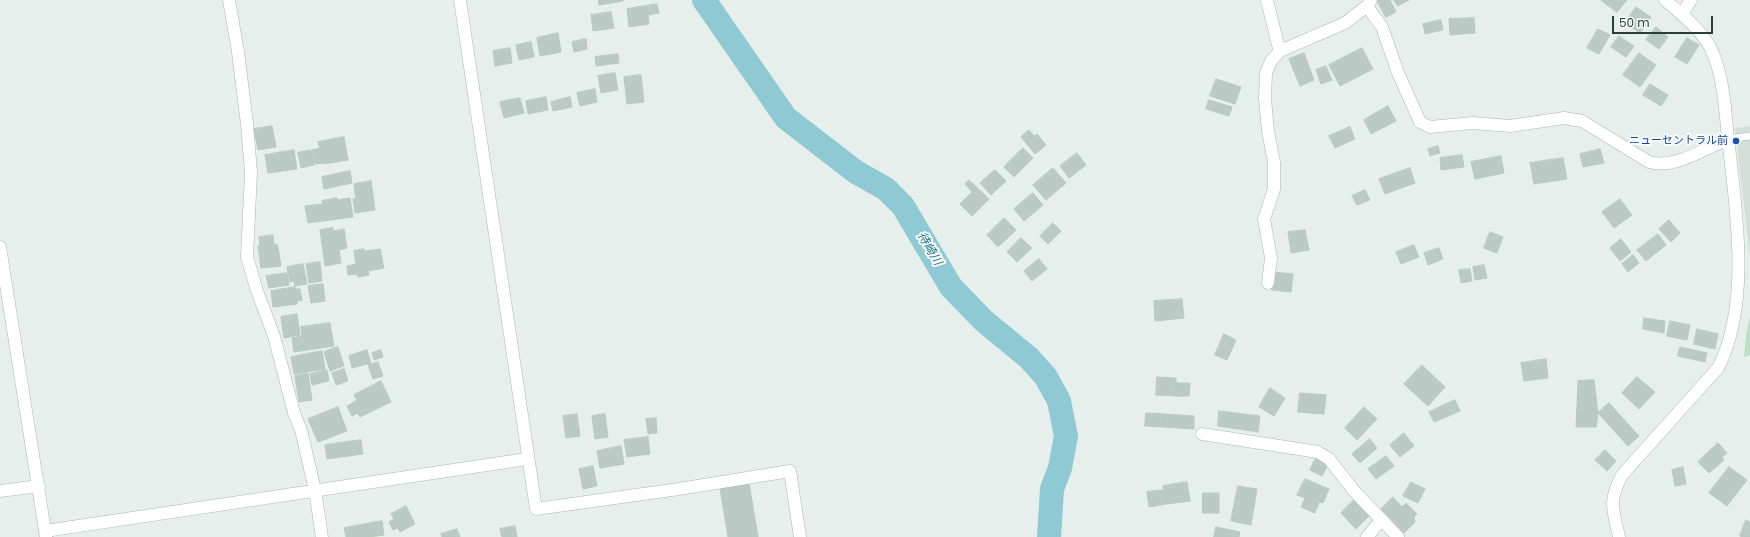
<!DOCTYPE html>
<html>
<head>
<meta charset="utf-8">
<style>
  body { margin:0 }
  #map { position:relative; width:1750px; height:537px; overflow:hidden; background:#e6efeb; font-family:Poppins,sans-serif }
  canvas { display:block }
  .scale { position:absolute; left:1612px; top:16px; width:101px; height:18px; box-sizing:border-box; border:2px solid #24423a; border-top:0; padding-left:5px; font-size:12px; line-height:14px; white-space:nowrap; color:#24423a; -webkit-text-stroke:3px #f7fbf9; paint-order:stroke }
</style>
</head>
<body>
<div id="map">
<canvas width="1750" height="537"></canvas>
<div class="scale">50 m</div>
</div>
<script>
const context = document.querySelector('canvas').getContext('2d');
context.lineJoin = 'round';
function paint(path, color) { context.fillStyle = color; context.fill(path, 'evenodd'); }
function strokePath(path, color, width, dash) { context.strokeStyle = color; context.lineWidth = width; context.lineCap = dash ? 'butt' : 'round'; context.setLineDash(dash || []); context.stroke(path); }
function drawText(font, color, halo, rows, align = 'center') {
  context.font = font + ' Poppins,"Noto Sans JP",sans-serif'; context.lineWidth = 4; context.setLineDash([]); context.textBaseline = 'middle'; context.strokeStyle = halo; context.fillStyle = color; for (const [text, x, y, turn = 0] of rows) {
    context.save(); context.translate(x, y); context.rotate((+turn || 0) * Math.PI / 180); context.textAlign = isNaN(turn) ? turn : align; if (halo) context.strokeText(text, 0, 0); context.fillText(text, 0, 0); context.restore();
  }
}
paint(new Path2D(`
  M1750,126V258L1735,128Z`), '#d4dfda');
paint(new Path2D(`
  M1750,317V355L1744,357L1746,335Z`), '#bfe0c8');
strokePath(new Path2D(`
  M704,0L786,118L856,172L886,189L903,206L951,287L984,321L1029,358L1046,377L1059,401L1066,436L1060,468L1052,489L1049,537`), '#8ec9d4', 24);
const building = new Path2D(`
  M599,0H623V1L599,5Z
  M1377,0H1390L1396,12L1386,17Z
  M1394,0H1409L1398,6Z
  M1601,0H1627L1617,12Z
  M657,4L659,13L648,15L649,24L629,27L627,9Z
  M1636,7L1651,17L1640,33L1625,23Z
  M611,12L614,28L593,31L591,15Z
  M1474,18L1475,33L1450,35L1449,19Z
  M1441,20L1443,30L1425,34L1423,24Z
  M1656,27L1668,37L1659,49L1646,40Z
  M1598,29L1610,35L1599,54L1587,48Z
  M558,33L561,52L540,56L537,38Z
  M1619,36L1634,46L1626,57L1611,47Z
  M1687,38L1699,45L1687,64L1675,57Z
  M586,39L587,49L574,52L572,42Z
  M531,42L534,57L519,60L516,45Z
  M510,48L512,63L495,66L493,51Z
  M1362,48L1373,69L1340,86L1329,65Z
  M1304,53L1314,80L1300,86L1289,59Z
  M1639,53L1656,65L1640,87L1623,75Z
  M618,54L619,63L596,66L595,57Z
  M1326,66L1332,80L1321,84L1316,70Z
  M615,73L618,90L601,93L598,76Z
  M641,75L644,102L627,104L624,77Z
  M1216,79L1241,87L1235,104L1210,96Z
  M1650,84L1668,95L1661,106L1643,95Z
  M595,89L597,102L580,106L577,93Z
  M546,97L548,110L528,114L526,101Z
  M570,97L572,107L553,111L551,102Z
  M520,98L524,113L504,118L500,102Z
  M1209,100L1232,107L1229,116L1206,109Z
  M1388,106L1396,121L1371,134L1364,120Z
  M272,126L276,147L258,150L254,129Z
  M1350,127L1355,139L1335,148L1329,136Z
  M1029,130L1034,136L1037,134L1046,145L1035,154L1021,137Z
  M344,137L348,160L324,164L323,163L315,164L312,150L320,148L318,142Z
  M1438,146L1440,153L1430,156L1428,149Z
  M1023,148L1033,158L1014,177L1004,167Z
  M1600,149L1604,163L1583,167L1580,154Z
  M294,150L297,169L268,173L265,155Z
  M311,150L314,165L301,168L298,153Z
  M1077,153L1086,165L1069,178L1060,166Z
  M1462,155L1464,167L1441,170L1440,158Z
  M1501,156L1504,173L1475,179L1471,162Z
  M1563,158L1567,179L1534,184L1530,163Z
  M1053,168L1066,183L1046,200L1033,185Z
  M1410,168L1415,183L1385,194L1379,179Z
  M995,170L1006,181L991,195L980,183Z
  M350,171L352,183L324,189L322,177Z
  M969,180L989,199L972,216L960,204L972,192L965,184Z
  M371,181L375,210L355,213L353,199H356L354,184Z
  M1365,190L1370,200L1357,205L1352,196Z
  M1033,193L1043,205L1024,221L1014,209Z
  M337,198V200L350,198L353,217L308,223L305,206L323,204L322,201Z
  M1620,199L1632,215L1614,228L1602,212Z
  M1004,218L1016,230L998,247L987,235Z
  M1669,220L1680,233L1671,242L1659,229Z
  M1053,223L1061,231L1048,244L1040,236Z
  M333,228V231L344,229L347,248L339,250L341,263L325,266L320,230Z
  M1305,230L1309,250L1291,253L1288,232Z
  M1490,232L1503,237L1497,253L1484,248Z
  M1658,234L1666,245L1646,261L1637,250Z
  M273,235L274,245L277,244L278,247L281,266L261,268L258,246H260L259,237Z
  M1021,238L1032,248L1017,262L1007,252Z
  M1621,239L1631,252L1620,261L1610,248Z
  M1414,245L1419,257L1401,264L1396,252Z
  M1439,248L1443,259L1428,265L1424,253Z
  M364,249L365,251L380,249L384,268L368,271L369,275L358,277L357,274L348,275L347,266L356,264L354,251Z
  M1633,255L1639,263L1628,272L1622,264Z
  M1039,259L1047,269L1032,281L1024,271Z
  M320,262L322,281L309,283L306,264Z
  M303,264L307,284L295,286L294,281L290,282L287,267Z
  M1484,265L1487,278L1475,280L1473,267Z
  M1470,269L1472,281L1461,283L1459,270Z
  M1274,272L1293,274L1291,292L1272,290Z
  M287,273L289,285L269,288L266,276Z
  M323,284L325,301L311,303L308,286Z
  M295,287V289H300L302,300L297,301V304L273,307L271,291Z
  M1182,299L1184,318L1155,321L1154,301Z
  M297,314L300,335L284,338L281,317Z
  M1644,318L1665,321L1664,333L1643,329Z
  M1670,321L1690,325L1687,340L1667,336Z
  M330,323L334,346L294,352L292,338L302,336L301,327Z
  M1697,329L1718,334L1715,349L1694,344Z
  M1224,334L1236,340L1227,360L1215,355Z
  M338,347L344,366L330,371L324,352Z
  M1680,347L1707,353L1705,362L1678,356Z
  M367,350L371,363L352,368L349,356Z
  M381,350L383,357L374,360L372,353Z
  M322,351L325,369L294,374L291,357Z
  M1546,359L1548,378L1524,381L1521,363Z
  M378,362L383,376L373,379L368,365Z
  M1422,365L1445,387L1428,406L1404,384Z
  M344,369L348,381L336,385L332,373Z
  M327,370L329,381L312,385L310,374Z
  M308,373L312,400L299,402L295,376Z
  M1157,377L1176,378V396L1156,395Z
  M1637,377L1655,392L1639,409L1622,393Z
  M1594,380L1598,413L1596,427H1576L1578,381Z
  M381,381L391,402L360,417L358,413L352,416L347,406L357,400L354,395Z
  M1176,383H1190L1189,396H1176Z
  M1270,388L1285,398L1274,416L1259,407Z
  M1300,393L1326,395L1324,414L1298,412Z
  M1455,400L1460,411L1434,422L1429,412Z
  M1609,403L1639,436L1628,446L1598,413Z
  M338,407L347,431L318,442L308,419Z
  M1364,407L1377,419L1357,440L1345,428Z
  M1219,411L1260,416L1258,432L1218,426Z
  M1146,413L1164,414L1163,427L1145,426Z
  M577,414L580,436L566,438L563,416Z
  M605,414L608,437L595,439L592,416Z
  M1164,414L1194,416V429L1163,427Z
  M656,418L657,433L648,434L646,419Z
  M1404,433L1414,446L1400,457L1390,445Z
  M648,437L650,454L627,457L624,440Z
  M1370,439L1377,448L1360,463L1352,454Z
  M361,440L363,454L327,459L325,445Z
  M1718,443L1727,453L1722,457L1724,460L1709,473L1698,462Z
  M621,446L624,464L600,468L597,451Z
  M1605,450L1616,461L1607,471L1595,460Z
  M1386,456L1394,466L1376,479L1368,469Z
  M1316,458L1328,465L1322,476L1310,470Z
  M593,466L597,486L583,489L579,469Z
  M1683,467L1686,484L1675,486L1672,470Z
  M1729,467L1747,480L1727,506L1709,493Z
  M1305,479L1329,489L1323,503L1319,502L1315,513L1301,507L1305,498L1297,495Z
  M1187,482L1190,501L1166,504L1163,486Z
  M1411,482L1425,489L1418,503L1403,496Z
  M749,483L758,537H728L720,488Z
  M1238,486L1257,489L1251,525L1231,521Z
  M1164,490L1166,504L1149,507L1147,492Z
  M1203,493H1219V513H1203Z
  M1393,497L1402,507L1406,503L1417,514L1414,517L1415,522L1404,533L1381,509Z
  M1354,500L1369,516L1356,529L1341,513Z
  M406,506L415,524L400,532L398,528L393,530L389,522L394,519L391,514Z
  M1746,520L1750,522V537H1742L1740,536Z
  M382,521L384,535L369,537H346L344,528Z
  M515,526L517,537H502L500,529Z
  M1216,527L1240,532L1239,537H1214Z
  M457,529L460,537H442L441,534Z`);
paint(building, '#bbcac4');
strokePath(building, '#b8c9c2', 1);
const service = new Path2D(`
  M1728,139L1750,136`);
const minor = new Path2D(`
  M229,0L238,52L247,124L251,172L247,257L257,291L274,336L294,413L301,430L315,490L322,537
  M460,0L536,509L679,489L790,471L800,537
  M1267,0L1277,41L1280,51
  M1367,6L1382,27L1398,73L1420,122L1430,127L1473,123L1510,126L1564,118L1582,121L1649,162C1675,169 1704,149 1728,139
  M1682,14L1691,0
  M1268,283L1271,258L1264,219L1274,189V162L1268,131L1265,99L1266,73L1271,61L1280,51L1345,23L1367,6L1371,0
  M1202,434L1318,452L1329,459L1355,492L1398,537
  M0,491L39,486
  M45,531L527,459
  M1367,537L1381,520`);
const tertiary = new Path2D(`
  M0,247L46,537
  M1619,537C1613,510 1608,501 1622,475L1718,368C1750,306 1737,215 1729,147C1725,115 1725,78 1711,49C1701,29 1681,14 1665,0`);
strokePath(service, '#a8b8b2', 8);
strokePath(minor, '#a8b8b2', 13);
strokePath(tertiary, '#a8b8b2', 13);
strokePath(service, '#fff', 7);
strokePath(minor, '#fff', 12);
strokePath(tertiary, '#fff', 12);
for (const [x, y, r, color] of [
  [1736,141,4,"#1a4fb4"]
]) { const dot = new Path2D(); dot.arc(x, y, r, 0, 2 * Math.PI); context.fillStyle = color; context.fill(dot); strokePath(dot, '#f7fbf9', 1.5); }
drawText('11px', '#164399', '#f7fbf9', [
  ["ニューセントラル前",1728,141]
], 'right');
drawText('italic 12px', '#1c6f80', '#f7fbf9', [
  ["待崎川",929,249,59]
]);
</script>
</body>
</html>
